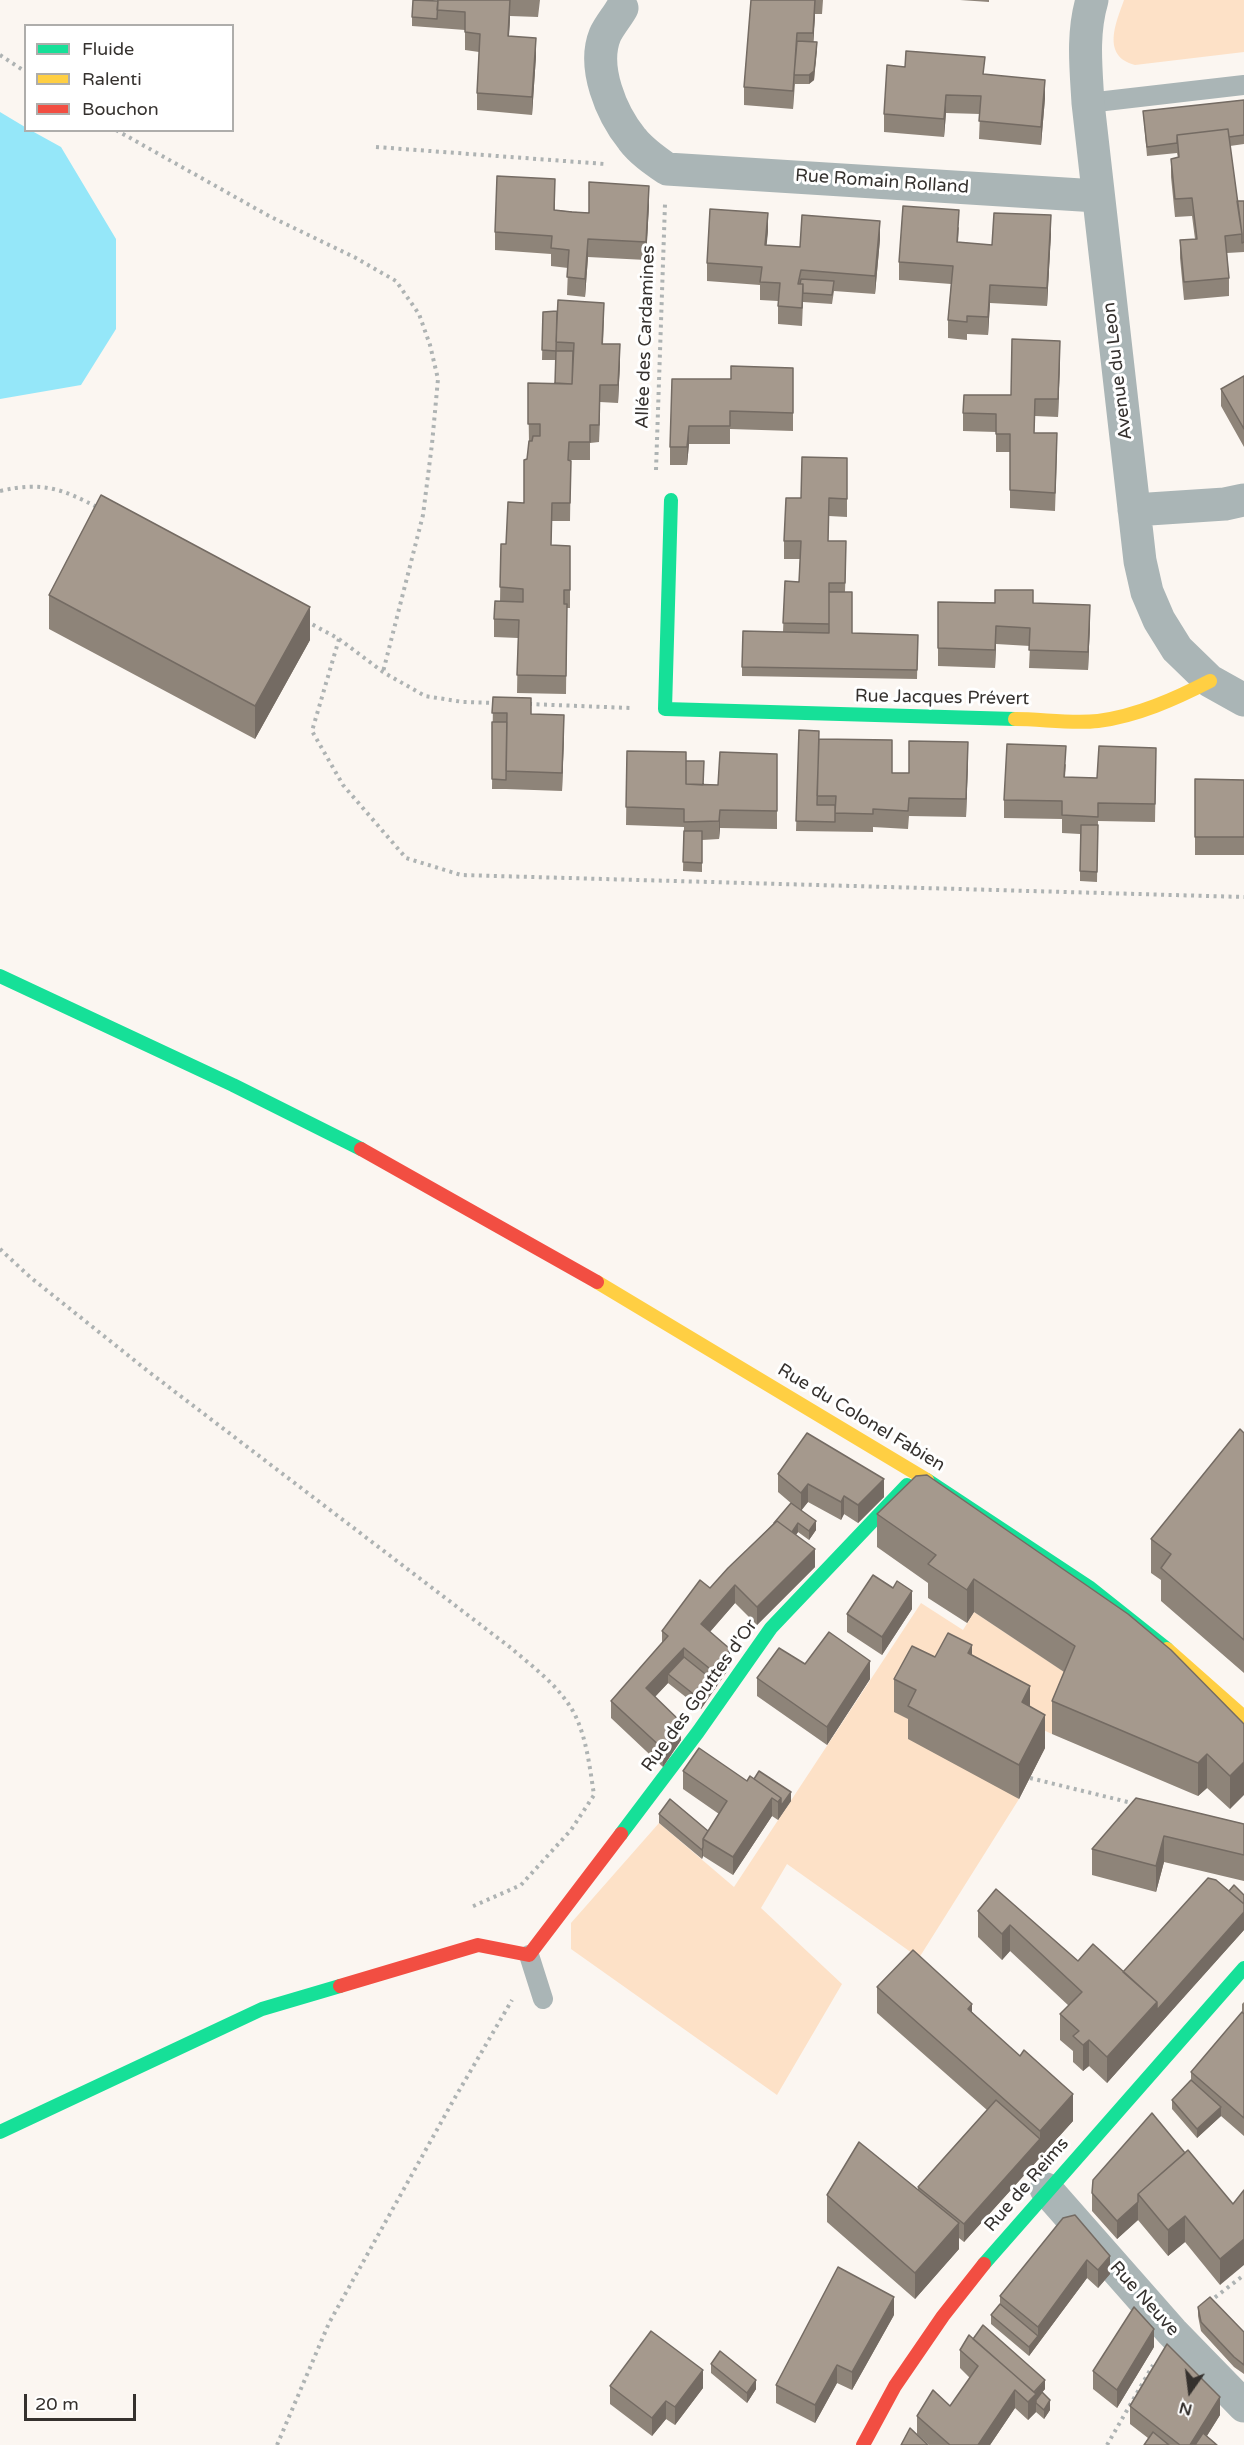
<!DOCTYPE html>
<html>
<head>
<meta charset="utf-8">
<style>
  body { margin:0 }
  #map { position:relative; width:1244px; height:2445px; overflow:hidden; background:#fbf6f1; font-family:"Varela Round",sans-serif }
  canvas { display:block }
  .legend { position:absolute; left:24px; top:24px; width:210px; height:108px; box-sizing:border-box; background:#fff; border:2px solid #aeadab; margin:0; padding:8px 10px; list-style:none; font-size:18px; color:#35312e }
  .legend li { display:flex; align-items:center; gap:12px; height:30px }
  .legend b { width:30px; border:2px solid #aeadab }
  .north { position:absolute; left:1160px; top:2361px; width:60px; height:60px; -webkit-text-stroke:4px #fff; paint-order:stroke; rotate:194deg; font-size:16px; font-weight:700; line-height:24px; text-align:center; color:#35312e }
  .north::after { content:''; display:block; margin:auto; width:21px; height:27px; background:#35312e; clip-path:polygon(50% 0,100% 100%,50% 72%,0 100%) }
  .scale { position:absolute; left:24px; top:2394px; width:112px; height:27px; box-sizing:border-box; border:3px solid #35312e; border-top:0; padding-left:8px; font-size:18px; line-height:21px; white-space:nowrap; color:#35312e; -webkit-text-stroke:4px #fff; paint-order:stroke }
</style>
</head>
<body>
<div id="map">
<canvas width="1244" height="2445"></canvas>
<ul class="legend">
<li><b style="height:8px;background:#16e098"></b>Fluide</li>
<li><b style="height:8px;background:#ffcf43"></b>Ralenti</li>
<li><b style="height:8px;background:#f24e42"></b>Bouchon</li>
</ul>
<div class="north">N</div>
<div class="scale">20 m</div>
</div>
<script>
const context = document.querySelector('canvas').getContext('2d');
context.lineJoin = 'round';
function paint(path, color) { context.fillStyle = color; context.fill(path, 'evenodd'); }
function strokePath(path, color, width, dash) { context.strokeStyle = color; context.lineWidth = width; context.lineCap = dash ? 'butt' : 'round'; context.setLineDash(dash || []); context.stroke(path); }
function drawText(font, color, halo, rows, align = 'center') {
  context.font = font + ' "Varela Round",sans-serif'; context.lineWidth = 6; context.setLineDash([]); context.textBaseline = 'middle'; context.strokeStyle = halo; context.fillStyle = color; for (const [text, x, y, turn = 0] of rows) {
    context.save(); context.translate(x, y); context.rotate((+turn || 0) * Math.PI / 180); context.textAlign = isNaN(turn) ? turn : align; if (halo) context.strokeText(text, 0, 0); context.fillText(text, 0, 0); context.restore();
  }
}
paint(new Path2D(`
  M1124,0H1244V52L1135,65C1101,56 1116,23 1124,0Z
  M921,1603L963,1630L974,1612L1075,1679L1052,1734L1028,1723H916L1019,1799L919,1958L787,1864L761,1908L842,1984L777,2095L571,1949V1923L659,1823L734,1887Z`), '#fde1c7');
paint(new Path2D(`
  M0,112L25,127L26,130L32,131L61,147L116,239V329L81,385L0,399Z`), '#95e7f9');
strokePath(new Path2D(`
  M0,55L26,72
  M116,130L269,216L356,258L396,281L419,314L430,345L438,379L432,444L423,515L383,672
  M376,147L605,164
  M656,470L665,204
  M0,491C43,481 62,489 99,508
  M306,621L339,639L383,672L425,696L463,702L498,703
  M339,639L312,731L343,785L406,858L461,875L1244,897
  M529,704L630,708
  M0,1249L30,1277L149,1372L511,1648C534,1668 562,1688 576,1717C587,1741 590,1769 594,1795L571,1830L521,1885L469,1908
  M1030,1778L1136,1804
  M1209,2302L1244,2275
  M277,2445L329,2323L453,2101L512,2000
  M1107,2445L1153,2365`), '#aeb3b3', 4, [3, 4.5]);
strokePath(new Path2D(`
  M1088,103L1244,85
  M529,1955L543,1999`), '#aab5b6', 20);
strokePath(new Path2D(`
  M1092,0C1082,34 1086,68 1088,103L1140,561L1147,592L1159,620L1177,649L1210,681L1244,700
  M622,8C617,17 609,26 605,35C592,67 611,113 632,139C641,151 654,160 667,169L1097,196
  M1134,510L1225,504L1244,500
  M1046,2189L1172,2332L1244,2406`), '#aab5b6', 33);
strokePath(new Path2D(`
  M671,500L665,709L1015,719
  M0,976L233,1085L361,1149
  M927,1480L1089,1587L1167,1649
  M621,1834L698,1732L771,1628L907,1485
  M0,2132L262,2009L340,1986
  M984,2264L1244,1968`), '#16e098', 14);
strokePath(new Path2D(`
  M1015,719C1042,719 1071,724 1098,721C1137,716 1175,699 1210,681
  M597,1282L927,1480
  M1167,1649L1244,1717`), '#ffcf43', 14);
strokePath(new Path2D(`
  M361,1149L597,1282
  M340,1986L478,1945L529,1955L621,1834
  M863,2445L895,2386L943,2316L984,2264`), '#f24e42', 14);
paint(new Path2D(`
  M438,0H540L538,17L510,16L509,36L536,56L532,115L477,110V93L479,52L465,50V30L412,26V17Z
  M751,0H823L822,14H815L813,42L817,51L814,80L809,84H795L793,109L744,105V87Z
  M960,0H989V2Z
  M985,74L1045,98L1041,145L979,139L980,114L946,113L944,137L884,132V114Z
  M1244,100V144L1230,146L1237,201H1244V252L1227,253L1229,278V296L1184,300L1180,258V240L1195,239L1192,216L1175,217L1171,177V159L1178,158L1177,153L1147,156L1143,111Z
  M555,197V210L589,213L649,204L646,260L588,257L585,297L567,295L568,268L551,266V254L495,250V232Z
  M959,227L958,242L992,245L1051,233L1047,306L990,303L988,335L967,334V340L948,338V320L951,284L899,280V262Z
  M768,231L766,245L800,247L880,239L875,294L834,291L832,304L803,302L802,326L778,324V301L760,300V285L707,281V263Z
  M543,312L604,320L603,344L620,362L618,403L600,402L599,442L590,443V460H569L571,461L570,521H552L551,545L570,546V608H567L566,694L517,693L518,638L494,637V619L500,602L501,544H506L524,503L529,442L528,383H555L556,360H542Z
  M1060,359L1058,417L1035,416L1034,433L1057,451L1055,511L1010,508V452H996V432L963,431V413L1011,395Z
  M793,368V431L730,429V444H689L687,465H670V447L731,379Z
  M1244,376V447L1221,406V389Z
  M847,458V517L829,516L828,541L846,559L845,592L852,633L918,635L917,679L742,676V667L783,632L785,581L799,582L800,559H784V541L801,498Z
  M49,595L310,640L255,739L49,629Z
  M938,602L1033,603L1090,623L1088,670L1029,668L1030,646L996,644L995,668L938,666Z
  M493,697L531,714L564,733L562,791L506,789V788V789H492Z
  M799,730L892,773H909L968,760L966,817L909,816L908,829L873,827V832L796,831Z
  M627,751L686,761L703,785H718L777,754V829L720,828L719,839L702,840V872L683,871L684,827L626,825Z
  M1066,764L1065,777L1097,778L1156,766L1155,822L1098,821L1097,882L1080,881V834L1062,833V819L1004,818V800Z
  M1195,779L1244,780V855H1195Z
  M1244,1433V1673L1161,1601V1580L1151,1573V1539Z
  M778,1474L884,1497L858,1523L844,1514L841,1520L808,1502L801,1510L816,1530L809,1540L798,1532L796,1535L815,1567L757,1625L735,1603L710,1632L730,1667L701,1709L668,1683L655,1697L681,1740L663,1767L611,1718V1701L662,1643V1631L710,1588L792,1504L778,1492Z
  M877,1514L1244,1724L1230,1809L1207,1788L1198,1796L1052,1734V1701L1064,1672L974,1612L967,1623L928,1598V1583L877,1547Z
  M912,1609L882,1655L847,1632V1614Z
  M972,1655L1030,1706L1045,1748L1019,1799L908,1739V1719L894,1712V1679L935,1657Z
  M805,1664L870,1679L827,1745L757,1696V1678Z
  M683,1771L747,1781L791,1801L778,1820L772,1816L733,1875L703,1856L702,1859L659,1823V1814L708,1831L719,1814L683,1789Z
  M1136,1798L1244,1824V1881L1164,1862L1156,1892L1092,1875V1849Z
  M996,1889L1078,1961L1123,1972L1244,1930L1107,2083L1089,2066L1083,2071L1073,2062V2051L1060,2040V2014L1069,2006L1010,1951L1002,1960L978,1937V1911Z
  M877,1987L972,2012L1073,2121L964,2242L959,2238V2249L915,2299L827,2222V2195L918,2189V2187L987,2110L877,2013Z
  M1244,2002V2136L1221,2116L1197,2138L1172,2109V2100L1191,2080V2072L1242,2012V2004Z
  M1185,2153L1233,2204L1220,2285L1185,2242L1168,2256L1138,2220L1117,2239L1092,2211V2193Z
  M1063,2218L1110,2274L1098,2288L1087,2278L1029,2356L991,2324V2315L1000,2304V2296Z
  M1198,2307L1244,2332V2374L1234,2367L1201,2331L1198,2316Z
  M894,2315L852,2390L837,2383L815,2423L776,2403V2385Z
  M973,2339L1045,2389L1042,2392L1050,2410L1044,2419L1036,2412L1028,2420L1015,2408L990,2445H929L917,2434V2416L950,2406L970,2378L960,2368V2350Z
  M1154,2347L1117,2408L1093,2389V2371Z
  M711,2364L756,2389L747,2403L711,2373Z
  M610,2386L703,2388L675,2425L666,2419L652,2436L610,2404Z
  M1130,2406L1220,2415L1207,2436L1217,2445H1144L1148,2438L1130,2424Z`), '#8e8479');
paint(new Path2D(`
  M510,0V16L508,54V36Z
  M815,0V14L813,51V33Z
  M797,33V51L794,75L793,109V91Z
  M536,38V56L532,115V97Z
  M817,42L814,80L809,84V75Z
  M1045,80V98L1041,145V127Z
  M946,95V113L944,137V119Z
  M649,186V204L646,260V242Z
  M768,213V231L765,263V245Z
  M1051,215V233L1047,306V288Z
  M880,221V239L875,294V276Z
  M588,239V257L585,297V279Z
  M990,285V303L988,335V317Z
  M1060,341V359L1058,417V399Z
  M620,344V362L618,403V385Z
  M600,385V402L599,442V425Z
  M689,426V444L687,465V447Z
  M1090,605V623L1088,670V652Z
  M310,607V640L255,739V706Z
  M996,626V644L995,668V650Z
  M564,715V733L562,791V773Z
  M968,742V760L966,817V799Z
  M720,810V828L719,839V821Z
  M884,1479V1497L858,1523V1505Z
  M808,1484V1502L801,1511V1493Z
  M844,1496V1514L841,1520V1502Z
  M816,1521V1530L809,1540V1531Z
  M798,1523V1532L788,1546V1537Z
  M815,1549V1567L757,1625V1607Z
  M974,1579V1612L967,1623V1590Z
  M735,1585V1603L701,1642V1624Z
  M912,1591V1609L882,1655V1637Z
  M972,1645V1678L968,1653Z
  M684,1648V1666L668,1674V1683L646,1706V1688Z
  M730,1649V1667L714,1690V1672Z
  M870,1661V1679L827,1745V1727Z
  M714,1681V1690L701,1709V1700Z
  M1030,1686V1719L1022,1702Z
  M1045,1715V1748L1019,1799V1765Z
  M681,1722V1740L663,1767V1749Z
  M1207,1754V1788L1198,1796V1763Z
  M1244,1762V1795L1230,1809V1776Z
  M791,1792V1801L778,1820V1802L781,1798Z
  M772,1798V1816L733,1875V1857Z
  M1164,1836V1862L1156,1892V1866Z
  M703,1847V1856L702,1859V1850Z
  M1244,1912V1930L1107,2083V2057L1157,2002Z
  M1010,1925V1951L1002,1960V1934Z
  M972,2004V2030L968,2009Z
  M1089,2040V2066L1083,2071V2045Z
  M1073,2094V2121L964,2242V2224L1040,2139V2131Z
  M1221,2107V2116L1197,2138V2129Z
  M1138,2202V2220L1117,2239V2221Z
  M1185,2216V2242L1168,2256V2230Z
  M959,2223V2249L915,2299V2273Z
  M1244,2239V2265L1220,2285V2259Z
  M1110,2256V2274L1098,2288V2270Z
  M1087,2260V2278L1029,2356V2347L1038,2336V2327Z
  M894,2297V2315L852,2390V2372Z
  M1154,2329V2347L1117,2408V2390Z
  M837,2365V2383L815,2423V2405Z
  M703,2370V2388L675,2425V2407Z
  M756,2380V2389L747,2403V2393Z
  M1045,2380V2389L1036,2400V2412L1028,2420V2402L1030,2398Z
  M1015,2390V2408L990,2445H978Z
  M1220,2397V2415L1201,2445H1190Z
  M1050,2400V2410L1044,2419V2410Z
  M666,2401V2419L652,2436V2418Z`), '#746b63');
const building = new Path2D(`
  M413,0L438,1L437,19L412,17Z
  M438,0H510L508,36L536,38L532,97L477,93L480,34L465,32V12L437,10Z
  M751,0H815L813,33H797L793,91L744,87Z
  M797,41L817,42L814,71L809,75H794Z
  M906,51L985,57L983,74L1045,80L1041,127L979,121L981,96L946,95L944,119L884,114L887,65L905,67Z
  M1244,100V135L1229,137L1228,129L1177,135V143L1147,147L1143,111Z
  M1228,129L1242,234L1225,236L1229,278L1184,282L1180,240L1197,239L1192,198L1175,199L1171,159L1179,157L1177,135Z
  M497,176L555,179L554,210L572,212L589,213V182L649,186L646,242L588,239L585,279L567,277L569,250L551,248L552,236L495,232Z
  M1237,201H1244V242L1242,243V234Z
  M903,206L959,210L957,242L992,245L994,213L1051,215L1047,288L990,285L988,317L967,316V322L948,320L953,266L899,262Z
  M710,209L768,213L765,245L800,247L802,215L880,221L875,276L801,270L798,284H803L802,308L778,306L780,283L760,282L762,267L707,263Z
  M801,279L834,281L832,295L803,293V284H800Z
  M558,300L604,303L602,344H620L618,385H600L599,425H590V442H569L568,460L571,461L570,503H552L551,545L570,546V590H564V604H567L566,676L517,675L519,620L494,619L495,601L523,602V589L500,587L501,544H506L508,502L524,503V460L527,459L529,441H532L533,436H540V424H528V383L572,384L574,343L556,342Z
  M557,311L556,351L542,350L543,312Z
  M1012,339L1060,341L1058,399H1035L1034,433H1057L1055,493L1010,490V434H996V414L963,413L964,395H1011Z
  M556,351H573L572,384L555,383Z
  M731,366L793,368V413L730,411V426H689L687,447H670L672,379H731Z
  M1244,376V429L1221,389Z
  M802,457L847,458V499L829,498L828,541H846L845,583H829V624L783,623L785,581L799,582L801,541H784L786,498H801Z
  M101,495L310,607L255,706L49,595Z
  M995,590H1033V603L1090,605L1088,652L1029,650L1030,628L996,626L995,650L938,648V602L995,603Z
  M829,592H852V633L918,635L917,670L742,667L743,631L829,633Z
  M493,697L531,698V714L564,715L562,773L506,771L507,713H492Z
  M492,722H507L506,780L492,779Z
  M799,730L819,731L817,805H835V822L796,821Z
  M819,739L892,740V773H909V741L968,742L966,799L909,798L908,811L873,809V814L835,813L836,796H817Z
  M1007,744L1066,746L1064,777L1097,778L1099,746L1156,748L1155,804L1098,803V817L1081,816L1062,815V801L1004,800Z
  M627,751L686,752V784L718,785L720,752L777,754V811L720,810L719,821L684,822V809L626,807Z
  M686,761H704L703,785L686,784Z
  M1195,779L1244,780V837H1195Z
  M1081,825H1098L1097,872L1080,871Z
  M684,831H702V863L683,862Z
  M1240,1429L1244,1433V1640L1161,1568L1171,1554L1151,1539Z
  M807,1433L884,1479L858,1505L844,1496L841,1502L808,1484L801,1493L778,1474Z
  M927,1475L1128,1614L1171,1650L1244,1724V1762L1230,1776L1207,1754L1198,1763L1052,1701L1075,1646L974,1579L967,1590L928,1564L936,1555L877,1514L916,1476Z
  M791,1503L816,1521L809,1531L798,1523L792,1532L777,1521L774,1523Z
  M777,1521L815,1549L757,1607L735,1585L701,1624L730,1649L714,1672L684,1648L646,1688L681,1722L663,1749L611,1701L668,1636L662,1631L700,1580L710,1588L728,1568Z
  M873,1575L893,1588L897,1581L912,1591L882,1637L847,1614Z
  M829,1632L870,1661L827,1727L757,1678L779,1648L805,1664Z
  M948,1633L972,1645L968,1653L1030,1686L1022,1702L1045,1715L1019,1765L908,1706L916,1690L894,1679L912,1646L935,1657Z
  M684,1657L714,1681L701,1700L668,1674Z
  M699,1748L747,1781L750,1776L781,1798L778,1802L772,1798L733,1857L703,1839L727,1801L683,1771Z
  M759,1771L791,1792L781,1806V1798L754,1779Z
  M1136,1798L1244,1824V1855L1164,1836L1156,1866L1092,1849Z
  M670,1799L708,1831L703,1839V1847L702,1850L659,1814Z
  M1208,1878L1216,1880L1244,1904V1912L1157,2010V2002L1123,1972Z
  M1234,1885L1244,1895V1904L1229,1891Z
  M996,1889L1078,1961L1093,1944L1157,2002L1107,2057L1089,2040L1083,2045L1073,2036L1079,2031L1060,2014L1082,1992L1010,1925L1002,1934L978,1911Z
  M913,1950L972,2004L968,2009L1020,2056L1024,2050L1073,2094L1040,2131L877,1987Z
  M1242,2012L1244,2014V2118L1191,2072Z
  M1191,2080L1221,2107L1197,2129L1172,2100Z
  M996,2100L1040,2139L964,2224L918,2187Z
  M1152,2113L1185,2153L1138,2194V2202L1117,2221L1092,2193L1093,2180Z
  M859,2142L959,2223L915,2273L827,2195Z
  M1188,2150L1233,2204L1244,2190V2239L1220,2259L1185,2216L1168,2230L1138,2194Z
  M1075,2215L1110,2256L1098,2270L1087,2260L1038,2327L1000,2296L1063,2218Z
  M838,2267L894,2297L852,2372L837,2365L815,2405L776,2385Z
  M1210,2297L1244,2332V2365L1234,2357L1201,2322L1198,2307Z
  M1000,2304L1038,2336L1029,2347L991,2315Z
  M1134,2307L1154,2329L1117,2390L1093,2371Z
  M983,2325L1045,2380L1034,2392L973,2339Z
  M651,2331L703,2370L675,2407L666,2401L652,2418L610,2386Z
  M969,2335L1036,2394L1028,2402L1015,2390L978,2445H950L917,2416L933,2390L950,2406L978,2366L960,2350Z
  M1167,2344L1220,2397L1190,2445H1180L1130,2406Z
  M720,2351L756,2380L747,2393L711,2364Z
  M1042,2392L1050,2400L1044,2410L1036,2403V2400Z
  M910,2428L928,2445H901Z
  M1153,2432L1169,2445H1144Z
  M1203,2433L1217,2445H1195Z`);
paint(building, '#a5998d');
strokePath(building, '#746b63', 1.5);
drawText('18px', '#35312e', '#fff', [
  ["Rue Romain Rolland",882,182,4],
  ["Allée des Cardamines",646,337,-88],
  ["Avenue du Leon",1118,371,-97],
  ["Rue Jacques Prévert",942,698,1],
  ["Rue du Colonel Fabien",861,1418,31],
  ["Rue des Gouttes d'Or",700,1696,-54],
  ["Rue de Reims",1027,2185,-49],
  ["Rue Neuve",1144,2299,48]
]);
</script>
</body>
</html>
